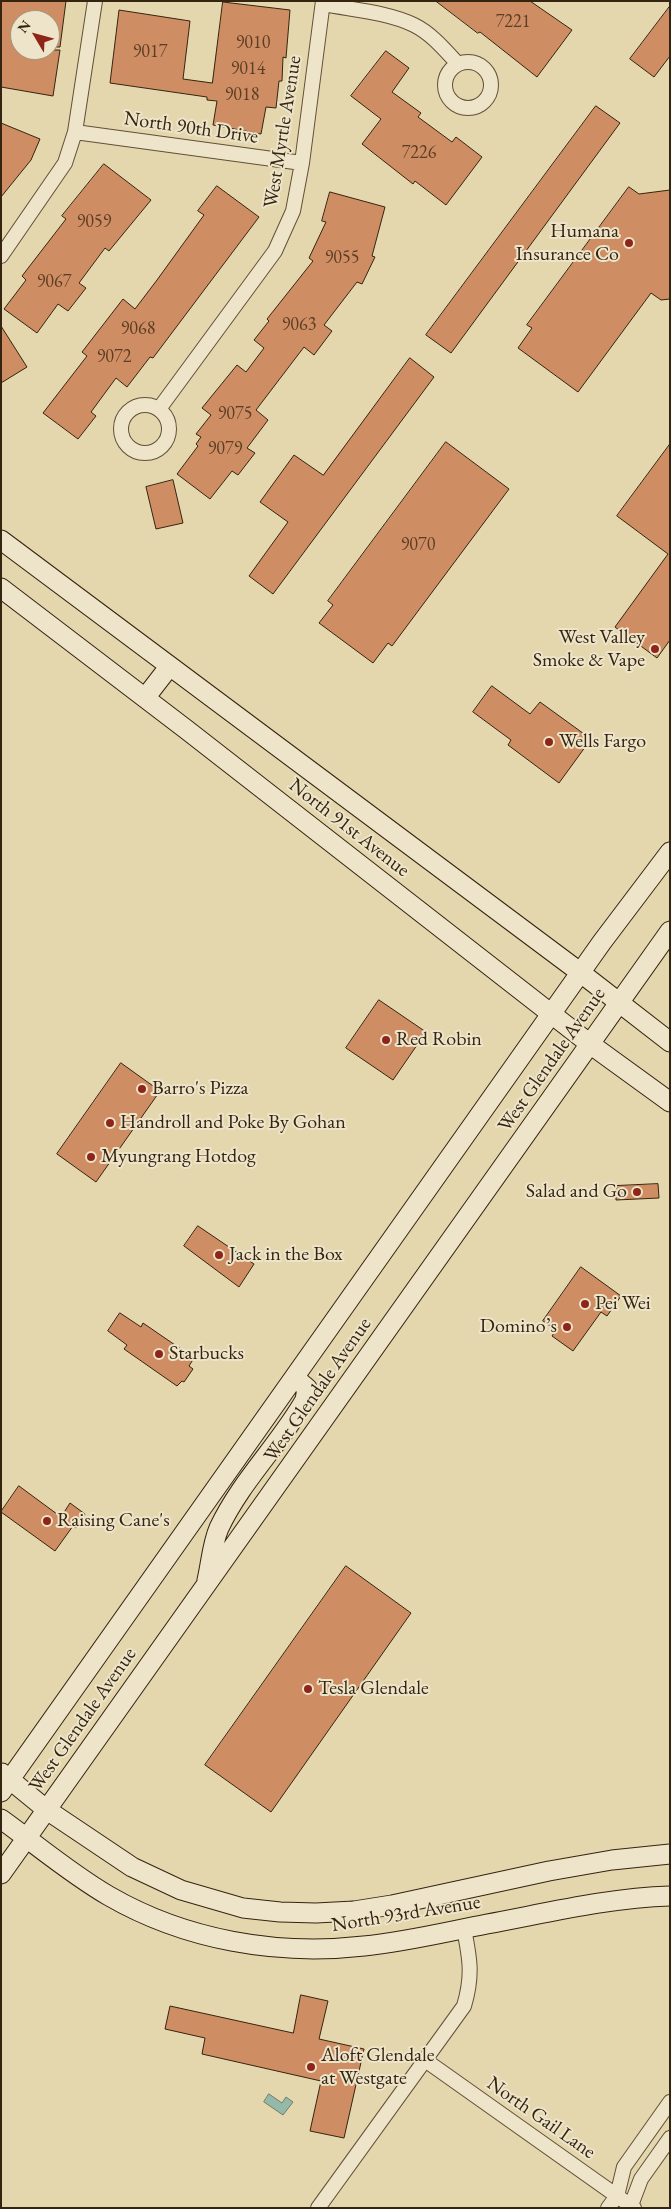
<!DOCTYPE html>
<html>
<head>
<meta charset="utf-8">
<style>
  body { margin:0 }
  #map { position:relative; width:671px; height:2209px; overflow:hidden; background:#e4d6ad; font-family:"EB Garamond",serif }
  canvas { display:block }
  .frame { position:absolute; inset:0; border:2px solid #342410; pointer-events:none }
  .north { position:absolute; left:10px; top:10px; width:50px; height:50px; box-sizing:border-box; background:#ede4ca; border:1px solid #a39780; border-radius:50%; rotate:307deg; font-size:14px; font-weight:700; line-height:20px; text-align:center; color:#342410 }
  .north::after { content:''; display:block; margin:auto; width:18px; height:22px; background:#8f2418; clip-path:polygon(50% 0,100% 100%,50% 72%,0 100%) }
</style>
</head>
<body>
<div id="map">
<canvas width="671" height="2209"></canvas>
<div class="frame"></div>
<div class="north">N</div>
</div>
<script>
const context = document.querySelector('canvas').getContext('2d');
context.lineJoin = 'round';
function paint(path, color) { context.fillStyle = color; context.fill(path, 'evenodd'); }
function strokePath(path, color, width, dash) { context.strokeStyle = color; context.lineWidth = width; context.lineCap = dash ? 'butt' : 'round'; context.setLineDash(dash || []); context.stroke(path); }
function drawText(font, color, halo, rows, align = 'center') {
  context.font = font + ' "EB Garamond",serif'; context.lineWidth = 4; context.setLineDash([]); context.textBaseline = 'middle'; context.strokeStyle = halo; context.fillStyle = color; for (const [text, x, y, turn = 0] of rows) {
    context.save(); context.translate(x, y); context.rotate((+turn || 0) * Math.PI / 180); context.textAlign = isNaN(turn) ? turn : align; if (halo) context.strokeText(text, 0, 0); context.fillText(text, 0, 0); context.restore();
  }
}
const water = new Path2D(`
  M269,2094L282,2103L286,2097L293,2102L283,2115L264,2102Z`);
paint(water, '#95b9a8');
strokePath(water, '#6e7d6b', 1);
const building = new Path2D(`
  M1,1H66L60,47H50V20H20V50H60L53,96L1,87Z
  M436,1H530L572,30L537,77L480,32L478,33Z
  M223,2L290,10L286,58L283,57L282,81H279L276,108L266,107L261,134L213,125L217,101L207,100V97L110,83L119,10L190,21L183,79L212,83Z
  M670,6V56L654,77L630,59Z
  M386,51L409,68L392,92L421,113L418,117L452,142L456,137L482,157L446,205L415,181L413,184L362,144L381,119L351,96Z
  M596,106L620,123L451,353L426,335Z
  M1,123L40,139L31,160L1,197Z
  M104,164L151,200L109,251L105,248L79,283L86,288L68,311L58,304L37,333L4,309L26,280L22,276L66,219L62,216Z
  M217,186L259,217L153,358L150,357L127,387L116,378L91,412L96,416L78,439L43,413L87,356L82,352L123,299L135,309L157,280L204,215L198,211Z
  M629,187L639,194L670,190V299L661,300L651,293L578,392L518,348L532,328L527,325Z
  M330,192L385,207L372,256L375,257L362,284L357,282L324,325L332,331L314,355L304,347L256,410L268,420L247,448L255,453L238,475L232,471L210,499L177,474L198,446L196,444L201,437L196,434L211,415L202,408L237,365L246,372L264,348L254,340L269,321L267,319L313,261L309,258L326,222L322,221Z
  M1,326L27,367L1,383Z
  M410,358L434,377L273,594L249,576L288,522L260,502L294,455L323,475Z
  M446,442L509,489L392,646L388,643L373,663L319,623L333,605L328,601Z
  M670,444V640L657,658L615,627L668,554L617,516Z
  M173,480L183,523L156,529L146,487Z
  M492,686L530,714L540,702L591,739L559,783L508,745L511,740L473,712Z
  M379,1000L426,1032L393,1080L346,1048Z
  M121,1063L160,1091L96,1182L57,1154Z
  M658,1184L659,1198L616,1200V1186Z
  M198,1226L254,1264L239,1287L184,1246Z
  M581,1267L621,1296L607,1316L601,1312L573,1351L552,1336L556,1330L543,1321Z
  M120,1313L141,1327L143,1323L194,1358L189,1366L193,1369L184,1382L182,1381L177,1386L124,1349L127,1345L108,1331Z
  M19,1486L61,1517L70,1503L85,1514L76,1528L73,1526L55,1551L1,1512Z
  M346,1566L411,1613L271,1812L205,1765Z
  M301,1995L328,2001L319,2039L364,2049L344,2138L310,2131L321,2081L202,2054L205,2038L165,2029L170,2006L293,2033Z`);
paint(building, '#cf8d63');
strokePath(building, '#342410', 1);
const street = new Path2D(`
  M323,4C353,10 387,12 414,25C432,34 445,50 458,64
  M445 85a23 23 0 1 1 46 0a23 23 0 1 1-46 0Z
  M75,132L302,163
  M1,256L65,163L75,132L95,1
  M121 429a24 24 0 1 1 48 0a24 24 0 1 1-48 0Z
  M159,409L275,251L293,211L302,163L323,1
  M425,2060L634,2208
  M318,2208L464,2006C473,1976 470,1959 464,1929
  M608,2208L617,2196L624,2167L670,2102
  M630,2208L641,2179L670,2138`);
const secondary = new Path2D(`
  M1,540L581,973L670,1042
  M1,588L187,730L590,1044L670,1102
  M145,698L169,667
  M207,1580C211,1563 212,1544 219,1528C241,1481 280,1444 305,1400L307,1388L295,1378
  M2,1773L47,1810L132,1867L181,1890L243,1908L280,1912L316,1913L354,1911L392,1905L549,1871L612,1860L670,1854
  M1,1792L602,942L670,852
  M1,1819C37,1845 71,1874 109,1896C185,1940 277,1956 364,1946C405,1942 446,1932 487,1924C547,1913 608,1898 670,1896
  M1,1874L670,931`);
strokePath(street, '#605037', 16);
strokePath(secondary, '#342410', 21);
strokePath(street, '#ede4ca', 14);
strokePath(secondary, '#ede4ca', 19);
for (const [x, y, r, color] of [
  [629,243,5,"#8f2418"],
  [655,649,5,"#8f2418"],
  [549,742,5,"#8f2418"],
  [386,1040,5,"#8f2418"],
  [142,1089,5,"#8f2418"],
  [110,1123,5,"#8f2418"],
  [91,1157,5,"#8f2418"],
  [637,1192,5,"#8f2418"],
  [219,1255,5,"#8f2418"],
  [585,1304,5,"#8f2418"],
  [567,1327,5,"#8f2418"],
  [159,1354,5,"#8f2418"],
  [47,1521,5,"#8f2418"],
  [308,1689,5,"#8f2418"],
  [311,2067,5,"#8f2418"]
]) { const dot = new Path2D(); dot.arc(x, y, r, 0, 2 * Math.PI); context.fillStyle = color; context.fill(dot); strokePath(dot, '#ede4ca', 2); }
drawText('18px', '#5b3e25', null, [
  ["7221",513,22],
  ["9010",253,43],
  ["9017",150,52],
  ["9014",248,69],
  ["9018",242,95],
  ["7226",419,153],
  ["9059",94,222],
  ["9055",342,258],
  ["9067",54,282],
  ["9063",299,325],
  ["9068",138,329],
  ["9072",114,357],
  ["9075",235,414],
  ["9079",225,449],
  ["9070",418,545]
]);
drawText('20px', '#342410', '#ede4ca', [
  ["North 90th Drive",191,128,8],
  ["West Myrtle Avenue",283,132,-81],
  ["North 91st Avenue",349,828,38],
  ["West Glendale Avenue",552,1060,-55],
  ["West Glendale Avenue",318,1390,-55],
  ["West Glendale Avenue",83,1720,-55],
  ["North 93rd Avenue",406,1914,-9],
  ["North Gail Lane",541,2118,35]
]);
drawText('20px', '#342410', '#ede4ca', [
  ["Humana",619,232,"right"],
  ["Insurance Co",619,255,"right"],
  ["West Valley",645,638,"right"],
  ["Smoke & Vape",645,661,"right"],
  ["Wells Fargo",559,742],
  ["Red Robin",396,1040],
  ["Barro's Pizza",152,1089],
  ["Handroll and Poke By Gohan",120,1123],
  ["Myungrang Hotdog",101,1157],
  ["Salad and Go",627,1192,"right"],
  ["Jack in the Box",229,1255],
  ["Pei Wei",595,1304],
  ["Domino’s",557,1327,"right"],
  ["Starbucks",169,1354],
  ["Raising Cane's",57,1521],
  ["Tesla Glendale",318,1689],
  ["Aloft Glendale",321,2056],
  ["at Westgate",321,2079]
], 'left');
</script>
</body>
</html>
